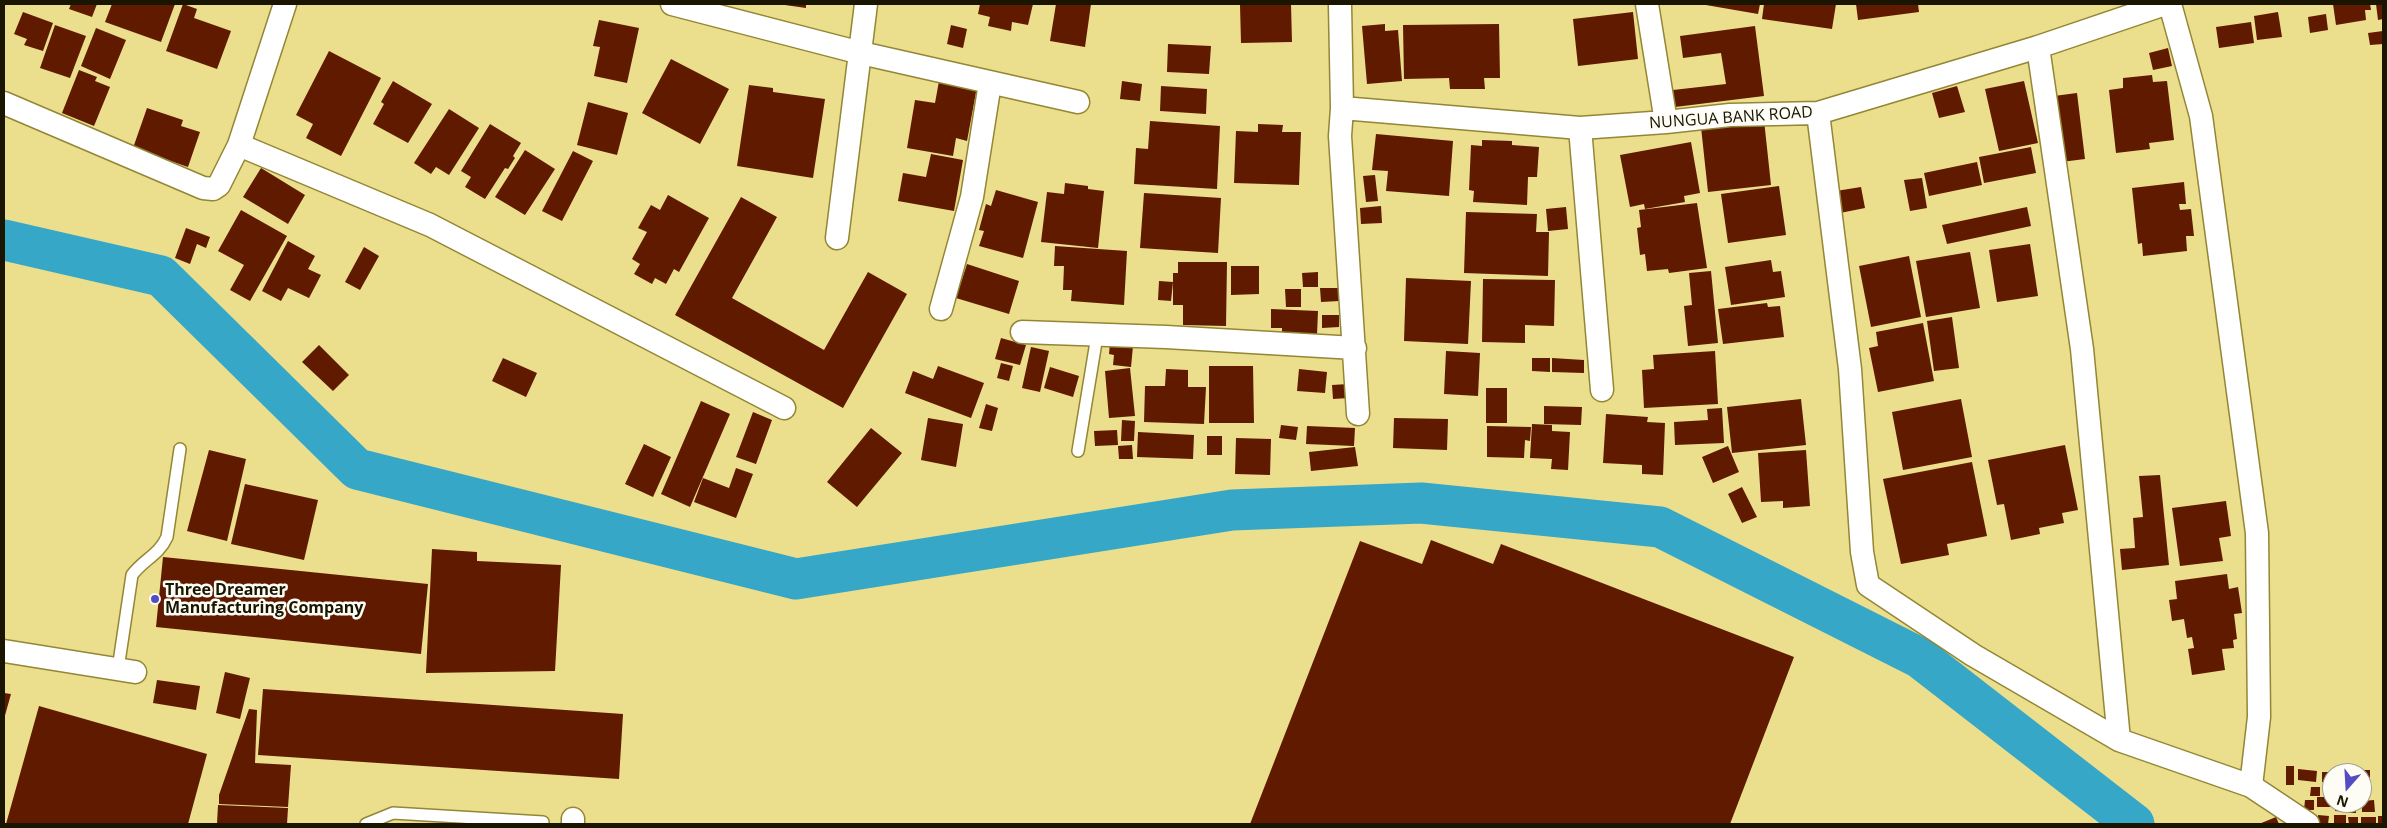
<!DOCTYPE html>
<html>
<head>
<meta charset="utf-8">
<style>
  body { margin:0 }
  #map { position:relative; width:2387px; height:828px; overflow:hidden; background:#ebde8d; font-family:"Open Sans",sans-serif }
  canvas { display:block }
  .frame { position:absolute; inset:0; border:5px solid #191500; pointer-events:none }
  .north { position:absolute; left:2322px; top:763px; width:50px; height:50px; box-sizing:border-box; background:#fefdf5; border:1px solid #a2a093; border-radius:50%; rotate:199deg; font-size:14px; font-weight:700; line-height:20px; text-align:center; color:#191500 }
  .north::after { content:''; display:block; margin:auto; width:18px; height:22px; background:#534cc3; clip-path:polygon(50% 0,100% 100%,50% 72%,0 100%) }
</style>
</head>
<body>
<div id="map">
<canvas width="2387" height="828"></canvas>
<div class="frame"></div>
<div class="north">N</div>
</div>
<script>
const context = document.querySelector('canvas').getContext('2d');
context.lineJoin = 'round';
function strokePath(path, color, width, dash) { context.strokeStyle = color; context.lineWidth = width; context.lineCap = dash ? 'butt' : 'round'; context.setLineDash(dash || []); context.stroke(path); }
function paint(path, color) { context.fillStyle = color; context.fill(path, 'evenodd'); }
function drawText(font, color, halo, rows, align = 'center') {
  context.font = font + ' "Open Sans",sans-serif'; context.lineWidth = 5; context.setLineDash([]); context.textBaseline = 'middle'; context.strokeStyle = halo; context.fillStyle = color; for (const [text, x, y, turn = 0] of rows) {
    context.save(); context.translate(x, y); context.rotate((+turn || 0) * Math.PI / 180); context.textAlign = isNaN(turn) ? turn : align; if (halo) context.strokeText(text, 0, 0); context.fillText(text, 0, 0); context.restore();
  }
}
strokePath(new Path2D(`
  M4,240L161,276L357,469L796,579L1232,510L1421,503L1660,527L1920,658L2134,824`), '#36a7c6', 41);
paint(new Path2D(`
  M71,4H97L92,17L69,9Z
  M112,4H175L161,42L105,22Z
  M183,4L197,9L194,18L231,31L217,69L166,51Z
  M778,4H806V8Z
  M980,4H1033L1028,25L1012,22L1011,31L988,26L990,17L978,14Z
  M1056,4H1091L1085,47L1050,41Z
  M1291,4L1292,42L1241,43L1240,5Z
  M1700,4H1760L1758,14Z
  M1764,4H1836L1832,29L1762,19Z
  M1856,4H1918L1919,12L1858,20Z
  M2333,4H2370L2371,10H2365L2366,20L2336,25Z
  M2376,4H2383V19L2378,20Z
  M23,12L53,23L43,51L24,45L27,39L14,34Z
  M1633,12L1638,59L1578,66L1573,19Z
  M2278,12L2282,37L2257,40L2254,16Z
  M2326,14L2328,30L2310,33L2308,17Z
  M599,20L639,28L627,83L594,76L600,47L593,46Z
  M2251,22L2254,43L2219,48L2216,27Z
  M1385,24V31L1398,30L1402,81L1367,84L1362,26Z
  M1499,24L1500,78H1484L1485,89H1450L1449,78L1404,79L1403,25Z
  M55,25L86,36L70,78L40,68Z
  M951,25L967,29L963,48L947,44Z
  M1755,26L1764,96L1675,107L1673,90L1726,84L1721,53L1683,58L1680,36Z
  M96,28L126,40L110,79L81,66Z
  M2383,31V44L2370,45L2368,33Z
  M1168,44L1211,46L1209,74L1167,72Z
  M2168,48L2172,66L2153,70L2149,53Z
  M329,51L381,78L341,156L306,138L313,124L296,115Z
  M671,59L729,89L700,144L642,113Z
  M79,70L97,77L95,81L110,87L94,126L62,113Z
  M2152,75L2153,82L2167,81L2174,140L2149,143L2150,149L2116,153L2109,90L2123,88V78Z
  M393,81L432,104L408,143L373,124L384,104L381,102Z
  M939,81L977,87L967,141L956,138L953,156L907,148L915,100L935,103Z
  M1122,81L1142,84L1140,101L1120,99Z
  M2024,81L2038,143L1999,151L1985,89Z
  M749,85L773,88V92L825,99L813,178L737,166Z
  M1161,86L1207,89L1206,114L1160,111Z
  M1957,86L1965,112L1939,118L1932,93Z
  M2077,93L2085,159L2061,162L2054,96Z
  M588,102L628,113L617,155L577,145Z
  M147,108L183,120L181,126L200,132L188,167L133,148Z
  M449,109L479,128L449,175L436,167L431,174L414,163Z
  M1764,120L1771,185L1708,192L1701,127Z
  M1150,121L1220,126L1217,189L1134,184L1136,148L1148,149Z
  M490,124L521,143L513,156L515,158L508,169L505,168L485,199L465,187L471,177L461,171Z
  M1258,124L1283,125L1282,132H1301L1299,185L1234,183L1236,131L1258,132Z
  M1376,134L1453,141L1449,196L1386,191L1388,171L1372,170Z
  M1482,140L1512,141V145L1539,147L1537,177H1528L1527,205L1473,202L1474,191L1469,190L1471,145L1482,146Z
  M1691,142L1700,193L1684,196L1685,202L1645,209L1644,204L1630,207L1620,155Z
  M2031,147L2036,173L1984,183L1979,157Z
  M525,150L555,169L525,215L495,197Z
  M573,151L593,161L562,221L542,211Z
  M931,154L963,160L954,211L898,201L903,173L926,177Z
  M1977,162L1982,185L1929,196L1924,173Z
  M261,168L305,195L288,224L243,197Z
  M1375,175L1378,201L1366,202L1363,176Z
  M1922,178L1927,208L1910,211L1904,180Z
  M2184,182L2186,204H2179L2180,210L2191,209L2194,236H2186L2187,251L2143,256L2142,243L2138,244L2132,188Z
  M1065,183L1088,186V189L1104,191L1098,248L1041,242L1047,192L1064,194Z
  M1779,186L1786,235L1728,243L1721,194Z
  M1861,187L1865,208L1840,213L1836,191Z
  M996,190L1038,202L1023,258L979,246L984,231L979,230L986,204L991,206Z
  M1144,193L1221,198L1218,253L1140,248Z
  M668,195L709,218L679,272L674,269L666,284L655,278L652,284L634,274L640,264L632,259L647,232L638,228L651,205L660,210Z
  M741,197L777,217L732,298L824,350L868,272L907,294L843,408L675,315Z
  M1697,203L1707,268L1669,273L1668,269L1647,271L1645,254L1640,255L1637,228L1641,227L1639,210Z
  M1381,206L1382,223L1361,224L1360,208Z
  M1566,207L1568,229L1548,231L1546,209Z
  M2027,207L2031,226L1947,244L1942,225Z
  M241,210L287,236L250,301L230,290L244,265L218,251Z
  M1466,212L1537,214L1536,232H1549L1548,276L1464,273Z
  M186,228L210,237L206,248L197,244L190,264L175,258Z
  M288,241L315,256L308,269L321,275L309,298L288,288L281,301L262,291Z
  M2030,244L2038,296L1997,302L1989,250Z
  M1055,246L1127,251L1124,305L1071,301L1072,290H1063L1064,266H1054Z
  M364,247L379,256L360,290L345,282Z
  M1970,252L1980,308L1926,317L1916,261Z
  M1909,256L1921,317L1871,327L1859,266Z
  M1771,260L1773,272L1781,271L1785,297L1731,305L1725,267Z
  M1178,262H1227L1226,326L1183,325V305H1173V273H1178Z
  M967,264L1019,281L1009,314L956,298Z
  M1231,266H1259V294L1231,295Z
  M1711,271L1718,343L1688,346L1684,306L1692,305L1689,273Z
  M1318,272V287H1303L1302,273Z
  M1406,278L1471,281L1468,344L1404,341Z
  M1483,279L1555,280L1554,326L1525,325V343L1482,342Z
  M1159,281L1173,282L1171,301L1158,300Z
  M1320,288H1339V301L1321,302Z
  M1285,289H1301V307H1286Z
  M1767,303L1768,307L1780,306L1784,337L1723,344L1718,309Z
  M1271,309L1318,311L1317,335L1282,333V328H1271Z
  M1322,315H1339V327L1322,328Z
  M1952,317L1959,368L1934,371L1927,321Z
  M1923,323L1934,381L1878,392L1869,348L1878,346L1876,332Z
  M1001,338L1026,345L1020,365L995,359Z
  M1110,343L1133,346L1131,367L1113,365L1114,355L1109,354Z
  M319,345L349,375L333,391L302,362Z
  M1031,347L1049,351L1040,392L1022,388Z
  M1446,351L1480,353L1478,396L1444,394Z
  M1715,351L1718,404L1644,408L1642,370L1654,369L1653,355Z
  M503,358L537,373L526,397L492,381Z
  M1532,358H1550V372L1532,371Z
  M1552,358L1584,360V373L1552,372Z
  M1001,363L1013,366L1009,381L997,378Z
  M938,366L984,383L971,418L905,393L913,371L933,379Z
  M1209,366H1253L1254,423H1209Z
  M1050,367L1079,376L1073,397L1044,388Z
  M1130,368L1135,416L1109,418L1105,371Z
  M1166,369L1188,370V387H1206L1204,424L1144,422L1145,386H1165Z
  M1299,369L1327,372L1325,393L1297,391Z
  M1348,384L1349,398L1333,399L1332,385Z
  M1486,388H1507V423H1486Z
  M1801,399L1806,445L1732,453L1727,407Z
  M1961,399L1972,457L1903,470L1892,412Z
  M701,401L730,414L690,507L661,494Z
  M986,404L998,408L992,431L979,428Z
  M1544,406L1582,407L1581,425L1544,424Z
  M1722,408L1724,443L1675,445L1674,422L1708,420L1707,409Z
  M753,412L772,420L756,464L736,457Z
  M1606,414L1648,417L1647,422L1665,423L1663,475L1642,474V465L1603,463Z
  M928,418L963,424L956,467L921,460Z
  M1394,418L1448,419L1447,450L1393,448Z
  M1122,420L1135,421L1134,441H1121Z
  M1532,424L1552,425V431L1570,432L1568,470L1551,469L1552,459L1530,458Z
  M1281,425L1298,427L1296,440L1279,438Z
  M1307,426L1355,428L1354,446L1306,444Z
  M1487,426L1531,427L1530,441L1525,440L1524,458L1487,457Z
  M871,428L902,453L857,507L827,482Z
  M1117,430L1118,445L1095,446L1094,431Z
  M1138,432L1194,435L1193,459L1137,457Z
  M1207,436H1222V455H1207Z
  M1236,438L1271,439L1270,475L1235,474Z
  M644,444L671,457L653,497L625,484Z
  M1132,445L1133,459H1119L1118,446Z
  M2065,445L2078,510L2062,513L2064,523L2039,528L2040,534L2011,540L2004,504L1997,505L1988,460Z
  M1728,446L1739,472L1713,483L1702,457Z
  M1355,447L1358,466L1311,471L1309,452Z
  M209,450L246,459L227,541L187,531Z
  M1806,450L1810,506L1783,508V501L1761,502L1758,453Z
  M1972,462L1987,536L1947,544L1949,555L1901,564L1883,479Z
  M736,468L753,474L736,518L694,502L703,478L729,488Z
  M2160,475L2169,565L2122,570L2120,549L2135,548L2133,518L2143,517L2139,476Z
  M245,484L318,500L304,560L231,544Z
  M1742,487L1757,517L1742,523L1728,494Z
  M2226,501L2231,536L2219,538L2223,561L2180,566L2172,508Z
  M1431,540L1493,564L1501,544L1794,657L1730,824H1250L1360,541L1422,564Z
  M432,549L477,552V561L561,565L555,671L426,673Z
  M163,557L428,584L421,654L156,627Z
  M2227,574L2229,589L2238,587L2242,613L2234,614L2237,639L2233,640L2234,648L2222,649L2225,670L2192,675L2188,649L2194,648L2192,637L2187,638L2184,619L2172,621L2169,600L2177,599L2175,581Z
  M225,672L250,678L240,719L216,713Z
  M157,680L200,686L196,710L153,703Z
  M263,689L623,714L619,779L258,755Z
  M4,693L11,694L4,719Z
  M39,706L207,754L188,824H6Z
  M249,709L257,710L255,763L291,765L288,807L219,804V795Z
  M2286,766H2294V785H2286Z
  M2298,769L2317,771L2316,782L2298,780Z
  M2358,770H2370V781H2362V773H2358Z
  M2322,772H2332V782H2322Z
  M2370,784L2371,793L2362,794V785Z
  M2311,787H2320V796H2310Z
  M2327,787H2332V796L2326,795Z
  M2317,797H2331V807H2317Z
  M2305,800H2314V810H2304Z
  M2374,800L2375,812H2362V801Z
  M2335,803H2346V812L2335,811Z
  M2349,803H2356V813H2349Z
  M218,805L288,808L287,824H217Z
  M2318,815L2329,816L2328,824H2318Z
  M2334,815H2346V824H2334Z
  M2378,816H2383V824H2378Z
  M2276,817L2279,824H2259Z
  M2348,817H2358V824H2349Z
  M2361,817H2376V824H2361Z`), '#601a00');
const lane = new Path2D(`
  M1078,451L1097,336
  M118,669L132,575C143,560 159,555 167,537L180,449
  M366,824L393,813L543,822`);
const street = new Path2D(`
  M672,4L861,53L1078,102
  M1647,4L1666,122
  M2170,4L2201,116L2257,533L2259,717L2251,786
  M1340,5L1342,108L1340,136L1358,414
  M2038,47L2082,349L2119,740
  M4,103L203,188L213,189L219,185L239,145L285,4
  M1342,108L1580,128L1666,122L1730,115L1818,113L2038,47L2165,4
  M1818,113L1850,369L1862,552L1868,585L1973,655L2119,740L2251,786L2308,824
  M1580,128L1602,390
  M239,145L430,225L784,408
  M837,238L866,4
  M941,309L972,197L990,83
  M1022,332L1166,337L1355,348
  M4,651L135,672
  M573,824V819`);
strokePath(lane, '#938635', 14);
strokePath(street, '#938635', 25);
strokePath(lane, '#fff', 11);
strokePath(street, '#fff', 22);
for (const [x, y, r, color] of [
  [155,599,5,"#534cc3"]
]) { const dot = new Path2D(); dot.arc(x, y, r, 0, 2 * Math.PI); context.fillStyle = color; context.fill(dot); strokePath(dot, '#fefdf5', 2); }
drawText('16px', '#191500', '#fefdf5', [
  ["NUNGUA BANK ROAD",1731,118,-4]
]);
drawText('bold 16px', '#191500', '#fefdf5', [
  ["Three Dreamer",165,590],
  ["Manufacturing Company",165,608]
], 'left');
</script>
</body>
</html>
